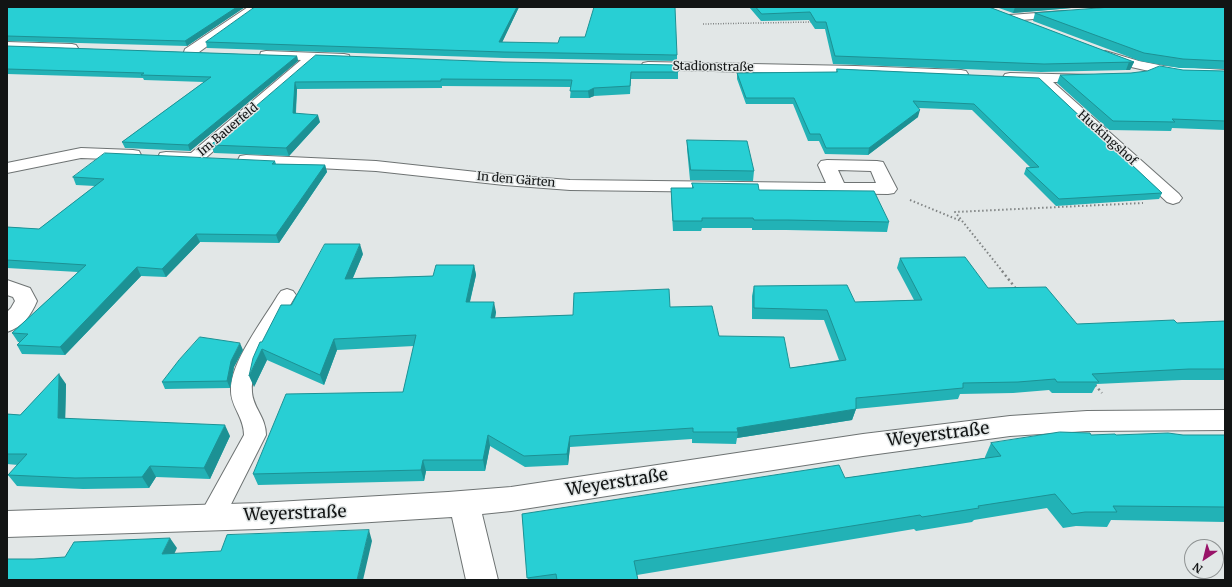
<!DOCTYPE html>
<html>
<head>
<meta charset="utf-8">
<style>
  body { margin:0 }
  #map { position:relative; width:1232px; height:587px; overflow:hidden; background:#e2e7e7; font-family:Merriweather,serif }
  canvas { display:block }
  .frame { position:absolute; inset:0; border:8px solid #121414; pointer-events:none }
  .north { position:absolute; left:1184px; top:539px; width:40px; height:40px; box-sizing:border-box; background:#e2e7e7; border:1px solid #8f9393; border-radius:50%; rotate:215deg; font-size:11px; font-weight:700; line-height:16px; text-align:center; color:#121414 }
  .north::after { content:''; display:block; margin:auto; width:14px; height:18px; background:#981368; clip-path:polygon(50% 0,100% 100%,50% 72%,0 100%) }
</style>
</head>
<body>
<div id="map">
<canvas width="1232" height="587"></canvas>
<div class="frame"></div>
<div class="north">N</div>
</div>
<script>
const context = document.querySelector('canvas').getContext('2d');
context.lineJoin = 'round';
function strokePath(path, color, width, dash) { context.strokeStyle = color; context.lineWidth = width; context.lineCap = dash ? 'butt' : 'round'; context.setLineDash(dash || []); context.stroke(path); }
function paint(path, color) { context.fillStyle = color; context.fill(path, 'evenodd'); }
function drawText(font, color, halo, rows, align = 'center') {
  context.font = font + ' Merriweather,serif'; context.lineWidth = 3; context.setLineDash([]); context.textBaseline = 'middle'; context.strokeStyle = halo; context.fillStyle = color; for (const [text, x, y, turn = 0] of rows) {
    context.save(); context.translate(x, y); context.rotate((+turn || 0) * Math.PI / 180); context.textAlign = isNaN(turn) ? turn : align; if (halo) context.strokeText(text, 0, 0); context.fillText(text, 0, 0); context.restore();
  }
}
const service = new Path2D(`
  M287,289L293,291L296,295C283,318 249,365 252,392C253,408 266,417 266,435L220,526L211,529L202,526L198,518L244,435C244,417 231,407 231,391C229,364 264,319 278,295L281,291Z`);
const minor = new Path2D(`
  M248,7H261L195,55H185L184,52L185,49Z
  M1064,11L1068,12L1070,14L1068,16L1010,21L1006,20L1004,18L1006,16L1010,15Z
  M7,42L72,44L76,45L78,48L76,51L72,52L7,50Z
  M266,51L344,54L349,55L350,58L349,61H316L201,162L195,163L160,161L158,157L160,153L166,152L191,153L301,60L261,58L260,55L261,52Z
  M648,62L855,66L961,70L966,71L968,74L966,77L961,78L643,69L641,66L643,63Z
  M1010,73L1094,75L1096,78L1094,81L1089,82H1053L1179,194L1182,198L1179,202L1173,204L1167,202L1037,81L1005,80L1003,77L1005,74Z
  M81,148L133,150L139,151L141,155L139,159L133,160L81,158L7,173V163Z
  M246,155L376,161L504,175L570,180L826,183L818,165L821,161L827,160L877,161L883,162L897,189L894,193L888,194L570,190L504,185L376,171L240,164L238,160L240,156ZM838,170L871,171L876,183H844Z
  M7,280L30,288L37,301C31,315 23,327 7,332V312L11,308L15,301L13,297L7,295Z
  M1225,410V430L1087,431L1010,436L863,456L511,511L482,514L498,580H466L452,517L259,529L7,537V511L259,503L448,492L511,487L863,434L1010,416L1087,411Z`);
const secondary = new Path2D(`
  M1105,51L1139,61L1164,66L1225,70V78C1182,78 1142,72 1100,58L1099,55L1100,52Z`);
strokePath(service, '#6e7373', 2);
strokePath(minor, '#6e7373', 2);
strokePath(secondary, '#6e7373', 2);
strokePath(new Path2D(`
  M703,24L813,22`), '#808484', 1.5, [1, 1.5]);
strokePath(new Path2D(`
  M910,200L961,221
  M1003,272L955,212L1143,203`), '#808484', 2, [1.5, 2.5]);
strokePath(new Path2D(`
  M1002,271L1017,290
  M1095,385L1102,393`), '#808484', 2.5, [2, 3]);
paint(service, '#fff');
paint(minor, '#fff');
paint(secondary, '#fff');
paint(new Path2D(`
  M7,7H245L187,46L7,41Z
  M255,7H519L502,42L677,55V61L504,58L207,48L206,42Z
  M749,7H989L1134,62L1130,70H1126L1041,72L833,64L825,29H815L809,20L761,21Z
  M996,7H1083L1013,13Z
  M1225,7V69L1179,68L1140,61L1033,21L1035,13Z
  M7,46L297,56L298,61L190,151L125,148L122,142L204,82L144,80L143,78L7,74Z
  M316,55L678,72V79H631L630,94L594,96L589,98H570L571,87L442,86V88L297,89L296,113L320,122L289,156L214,153L211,145Z
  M837,69L1039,78L1162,193L1159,199L1056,206L1024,174L1026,168L1030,167L972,110L918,108V117L868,155L825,154L819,141H808L793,104H746L737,79V73L836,72Z
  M1183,70L1225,71V130L1172,128L1171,131L1109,130L1057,83L1060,75L1131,73Z
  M687,140L754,171L753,181L690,180L687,149Z
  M275,161L276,164L325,165L327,172L279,243L200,242L166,277L141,276L65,355L22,354L17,345L20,342H18L12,333L78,272L7,268V227L39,229L95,186L76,185L73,177Z
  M692,183L759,190L889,222L887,232L786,230H752V228H702L701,231H673L671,198V188H692Z
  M363,254L353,278L433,276L474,265L476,275L470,302L496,312L495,318L573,315L670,307L719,336L790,368L839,360L824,320L752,319V296L754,286L855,302L914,300L897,268L900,258L988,288L1077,324L1177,323L1225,321V380H1182L1097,384L1092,393H1052L1049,390L1013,393L960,394L958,399L856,409L852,420L737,438L736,444L692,443V439L570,447L568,465L525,467L490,446L485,471H426L424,481L258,485L253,474L403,392L414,346L337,350L324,385L267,360L254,387L262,342L291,305Z
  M243,350L234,367L230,388L165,389L162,382Z
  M66,384L65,418L230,436L210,479L156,477L149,488L83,489L17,486L8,475L18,465L7,464V414L20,415Z
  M1091,435H1225V522L1111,520L1107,527L1076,526L1063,528L1047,508L974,520L972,522L916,531L914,529L637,575L638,580H528L522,514L845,478L985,458V457L991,443Z`), '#22b2b6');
paint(new Path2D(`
  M237,7H245L187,46L185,41Z
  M517,7H519L500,47L499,42Z
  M1015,7H1083L1013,13Z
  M297,56L298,61L190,151L188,145Z
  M1129,62H1134L1130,70H1126Z
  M295,82L297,89L295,120L293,113Z
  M594,88V96L589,98L588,91Z
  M920,110L918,117L868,155L869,148Z
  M318,115L320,122L289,156L286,148Z
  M325,165L327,172L279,243L276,235Z
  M196,234L200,242L166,277L162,269Z
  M360,244L363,254L348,289L345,279Z
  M474,265L476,275L467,313L466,302Z
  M137,267L141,276L65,355L60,347Z
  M494,302L496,312L493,329L491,318Z
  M334,339L337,350L324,385L320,375Z
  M240,343L243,350L234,367L230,388L227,381L231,361Z
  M262,349L267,360L254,387L249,376Z
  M59,374L66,384L65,429L58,418Z
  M856,409L852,420L737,438L738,432L737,428Z
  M225,425L230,436L210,479L204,468Z
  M488,435L490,446L485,471L483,460Z
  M570,436V447L568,465L567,454Z
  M423,460L426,471L424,481L421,470Z
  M150,466L156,477L149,488L142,477Z
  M369,530L372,541L363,580H357Z
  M170,538L177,548L169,565L162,554Z`), '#1c9194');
const building = new Path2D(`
  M7,7H237L185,41L7,36Z
  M255,7H517L499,42L558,43L560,37H585L594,7H675L677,55L504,52L206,42Z
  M756,7H989L1134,62L1044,64L835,56L826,22H816L810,12L762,14Z
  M1111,7H1225V61L1183,59L1144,53L1035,13Z
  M7,46L297,56L188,145L122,142L211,77L141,75L144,73L7,69Z
  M316,55L503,62L678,65V72H631L630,86L594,88L588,91H570L572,80L441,79V81L295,82L293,113L318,115L286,148L211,145Z
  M1160,66L1183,70L1225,71V121L1172,119L1175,122L1113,121L1060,75L1131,73L1147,71Z
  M837,69L1039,78L1162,193L1059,199L1026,168L1039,167L974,104L913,101L920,110L869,148H826L820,134H810L794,98H746L737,73L837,72Z
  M687,140L747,141L754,171L691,170Z
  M105,153L275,161L272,164L325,165L276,235L196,234L162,269L137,267L60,347L17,345L28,334L12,333L86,265L7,260V227L39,229L104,179L73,177Z
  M692,183L758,184L759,190L874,191L889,222L788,220H754L753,218H702V221H673L671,188H693Z
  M325,244H360L345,279L433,276L436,265H474L466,302H494L491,318L573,315L574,293L669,289L670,307L712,306L719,336L784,337L790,368L846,360L827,310L754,308V286L847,285L855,302L922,300L900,258L965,257L988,288L1046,287L1077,324L1174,320L1177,323L1225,321V369H1189L1092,374L1099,382H1057L1055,379L1018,382L963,383V388L856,398V409L737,428L738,432H693V428L570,436L567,454L524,456L488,435L483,460H423L421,470L253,474L286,394L403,392L416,335L334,339L320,375L262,349L249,376L253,358L260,342H262L281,305H291Z
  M200,337L240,343L231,361L227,381L162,382L179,360Z
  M59,374L58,418L225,425L204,468L150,466L142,477L75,478L8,475L27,454H7V414L20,415Z
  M1060,432L1090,433L1091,435L1115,434L1116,435L1168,433L1183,435H1225V507L1113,506L1117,512H1085L1072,514L1055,494L978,506L979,508L922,517L920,515L634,561L638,580H557L556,574L527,578L522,514L839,465L845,478L1001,456L991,443Z
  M369,530L357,580H7V559H34L65,557L74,542L170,538L162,554L221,551L227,535Z`);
paint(building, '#28cfd4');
strokePath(building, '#1c9194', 1);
drawText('12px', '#121414', '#e2e7e7', [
  ["Stadionstraße",713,67,1],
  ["Im Bauerfeld",228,130,-40],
  ["Huckingshof",1107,138,42],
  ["In den Gärten",516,180,5]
]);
drawText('17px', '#121414', '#e2e7e7', [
  ["Weyerstraße",938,435,-7],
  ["Weyerstraße",617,483,-9],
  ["Weyerstraße",295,514,-2]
]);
</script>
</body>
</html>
